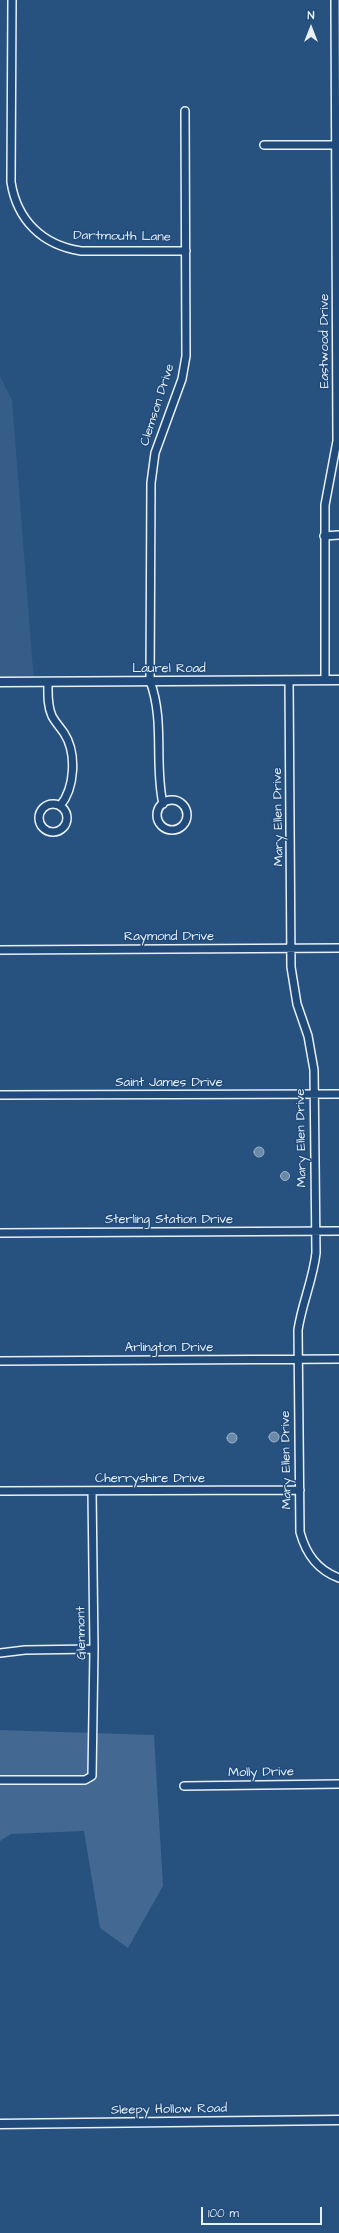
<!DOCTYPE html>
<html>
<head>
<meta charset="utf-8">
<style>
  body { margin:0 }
  #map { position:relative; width:339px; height:2233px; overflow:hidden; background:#27517f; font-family:"Architects Daughter",sans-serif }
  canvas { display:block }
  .north { position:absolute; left:291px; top:8px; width:40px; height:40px; -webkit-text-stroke:3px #1f4a7a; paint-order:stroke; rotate:0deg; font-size:11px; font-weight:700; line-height:16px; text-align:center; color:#e8f1f8 }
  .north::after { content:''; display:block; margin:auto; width:14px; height:18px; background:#e8f1f8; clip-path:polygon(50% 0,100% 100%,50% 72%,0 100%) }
  .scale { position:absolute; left:201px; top:2207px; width:121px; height:18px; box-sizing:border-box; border:2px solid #e8f1f8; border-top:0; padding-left:5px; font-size:12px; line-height:14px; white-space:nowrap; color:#e8f1f8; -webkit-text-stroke:3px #1f4a7a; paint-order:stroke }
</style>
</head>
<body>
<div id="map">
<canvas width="339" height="2233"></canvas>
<div class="north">N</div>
<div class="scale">100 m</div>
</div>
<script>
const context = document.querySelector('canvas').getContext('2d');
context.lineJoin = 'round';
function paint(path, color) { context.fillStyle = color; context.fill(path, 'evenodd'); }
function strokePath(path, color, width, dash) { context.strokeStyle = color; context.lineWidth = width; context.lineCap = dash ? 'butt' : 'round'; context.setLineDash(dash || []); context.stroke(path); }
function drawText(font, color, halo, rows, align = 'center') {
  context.font = font + ' "Architects Daughter",sans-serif'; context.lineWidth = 3; context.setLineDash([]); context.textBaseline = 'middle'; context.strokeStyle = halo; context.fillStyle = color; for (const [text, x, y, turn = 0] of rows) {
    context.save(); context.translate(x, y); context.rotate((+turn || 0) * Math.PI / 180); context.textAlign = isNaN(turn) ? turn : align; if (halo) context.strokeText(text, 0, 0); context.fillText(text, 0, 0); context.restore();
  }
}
paint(new Path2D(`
  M0,376L12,400L34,682H0Z`), '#355d88');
paint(new Path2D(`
  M0,1730L154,1735L163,1886L128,1948L100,1928L84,1831L11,1834L0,1841Z`), '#436891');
const water = new Path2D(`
  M254 1152a5 5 0 1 1 10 0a5 5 0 1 1-10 0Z
  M280.5 1176a4.5 4.5 0 1 1 9 0a4.5 4.5 0 1 1-9 0Z
  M269 1437a5 5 0 1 1 10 0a5 5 0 1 1-10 0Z
  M227 1438a5 5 0 1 1 10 0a5 5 0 1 1-10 0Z`);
paint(water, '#6b8aaa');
strokePath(water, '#9db3c9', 1);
const minor = new Path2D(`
  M12,0L11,182C17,220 42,245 81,251H186
  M264,145H339
  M324,536L339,535
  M325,680V505L337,441L335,0
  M289,681L291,967L297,1004L308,1036L314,1070L316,1253C313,1280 302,1303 298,1330L300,1532C306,1554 317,1570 339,1578
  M48,682C48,693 47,705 52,716C55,722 60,727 64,733C77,753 75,788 60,806
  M157 815a15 15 0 1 1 30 0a15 15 0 1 1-30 0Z
  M163,804C154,763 165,721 150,681L151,483L155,453L182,379L186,356L185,111
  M39 818a14 14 0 1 1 28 0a14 14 0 1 1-28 0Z
  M0,950L339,948
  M0,1095L339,1094
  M0,1233L339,1231
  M0,1361L339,1359
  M0,1491L300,1490
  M0,1653L25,1650L94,1649
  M0,1780H85L92,1776L94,1649L92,1491
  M184,1786L339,1784`);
const tertiary = new Path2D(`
  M0,682L339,680
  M0,2124L339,2120`);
strokePath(minor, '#e8f1f8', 10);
strokePath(tertiary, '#e8f1f8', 11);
strokePath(minor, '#1f4a7a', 7);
strokePath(tertiary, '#1f4a7a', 8);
drawText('13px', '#e8f1f8', '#1f4a7a', [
  ["Dartmouth Lane",122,237,1],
  ["Eastwood Drive",325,341,-90],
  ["Clemson Drive",158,405,-72],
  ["Laurel Road",169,669],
  ["Mary Ellen Drive",279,817,-91],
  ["Raymond Drive",169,937],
  ["Saint James Drive",169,1083],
  ["Mary Ellen Drive",302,1138,-91],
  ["Sterling Station Drive",169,1220],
  ["Arlington Drive",169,1348],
  ["Mary Ellen Drive",287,1460,-91],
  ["Cherryshire Drive",150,1479],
  ["Glenmont",82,1633,-91],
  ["Molly Drive",261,1773,-1],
  ["Sleepy Hollow Road",169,2110,-1]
]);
</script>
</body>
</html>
